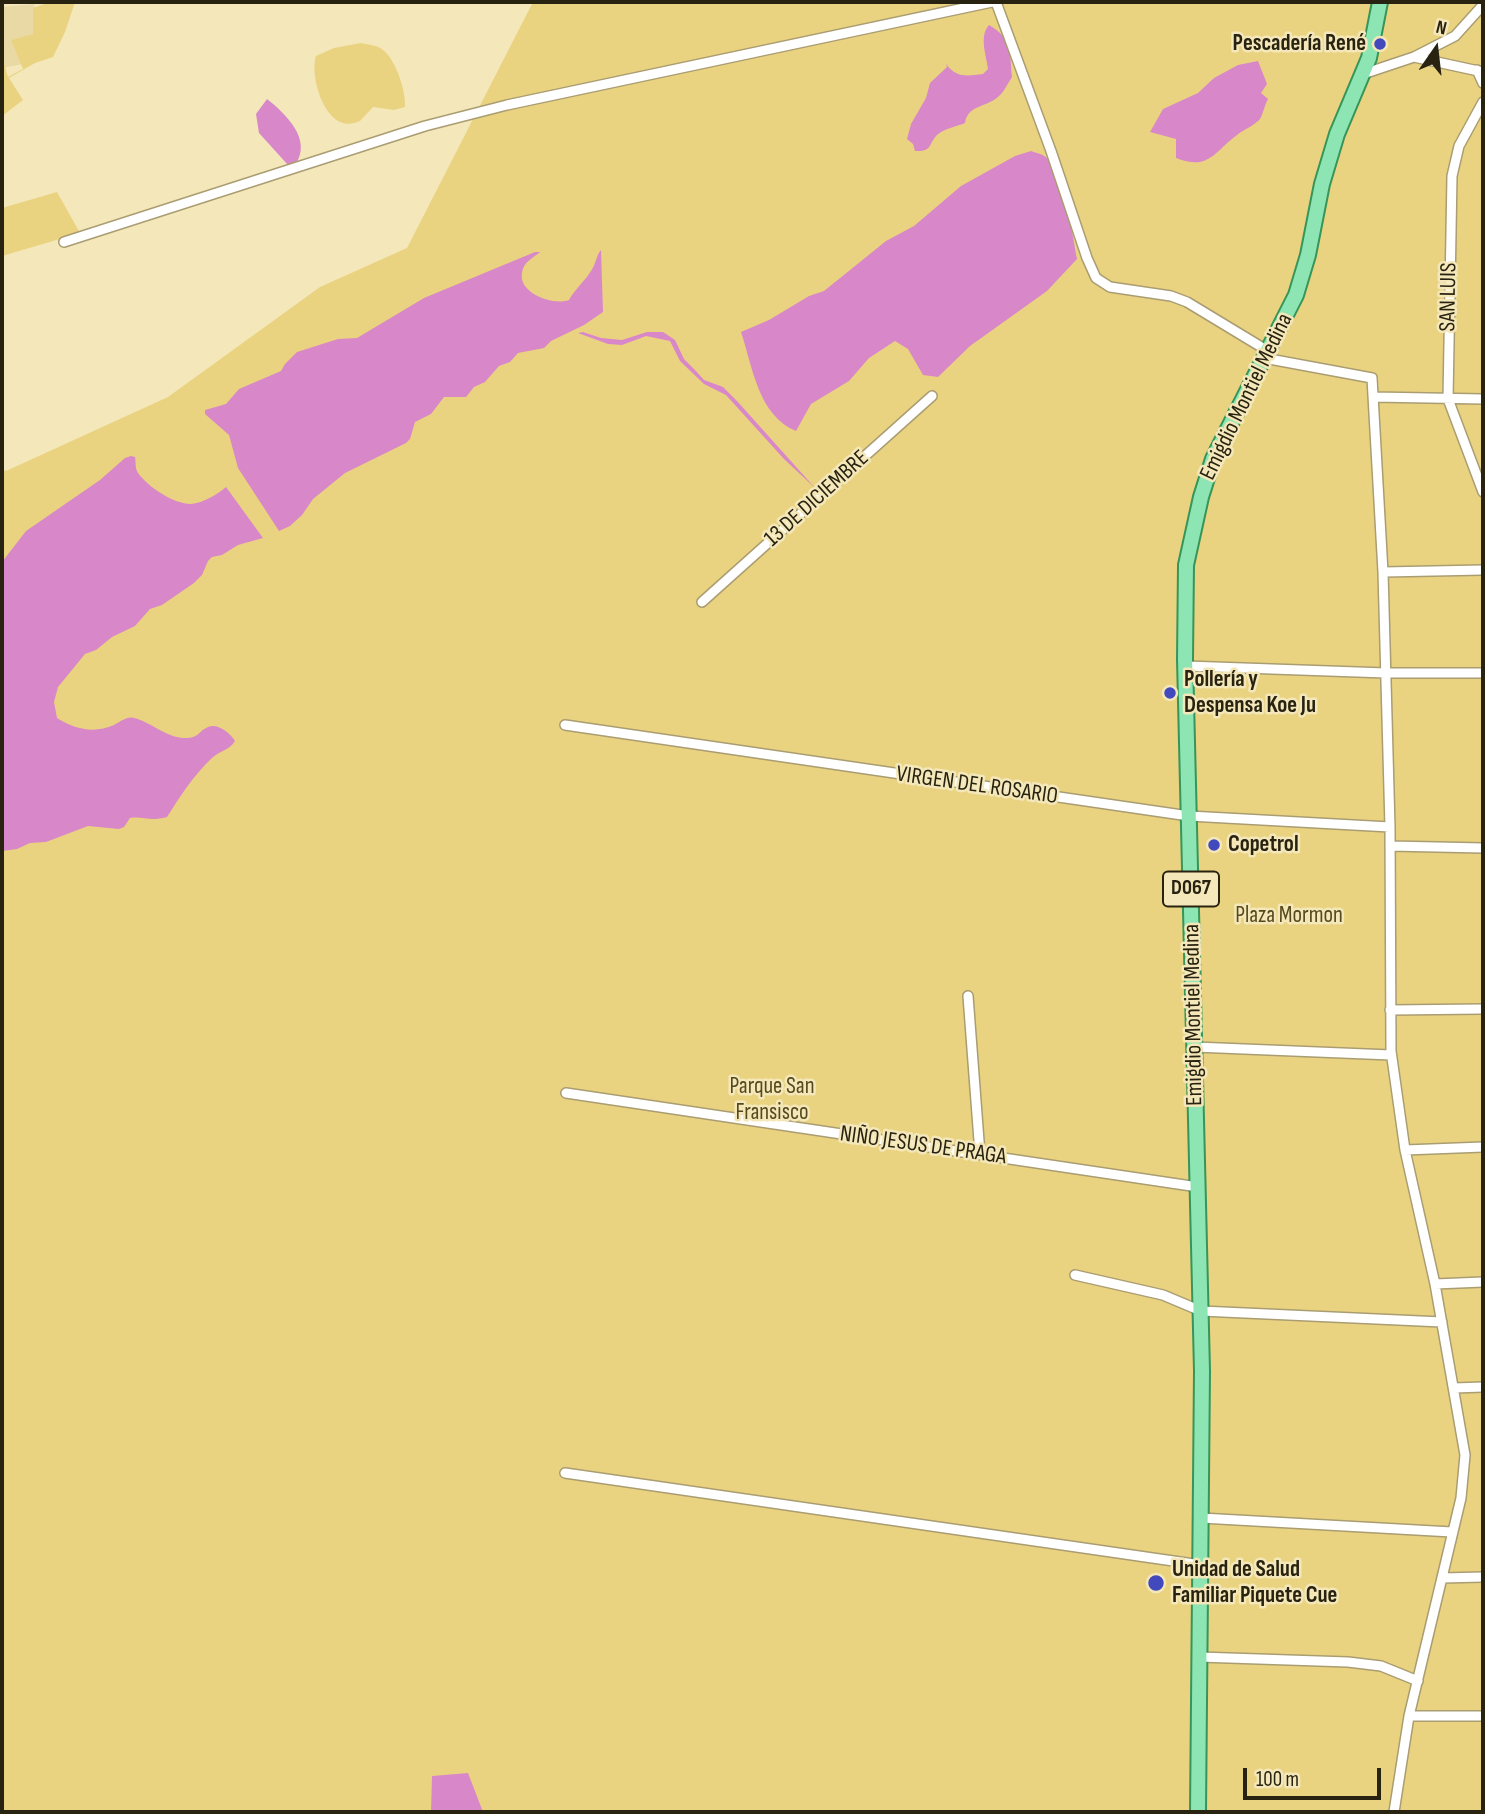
<!DOCTYPE html>
<html>
<head>
<meta charset="utf-8">
<style>
  body { margin:0 }
  #map { position:relative; width:1485px; height:1814px; overflow:hidden; background:#f4e7b9; font-family:"Sofia Sans Condensed",sans-serif }
  canvas { display:block }
  .frame { position:absolute; inset:0; border:4px solid #282311; pointer-events:none }
  .north { position:absolute; left:1401px; top:14px; width:70px; height:70px; -webkit-text-stroke:5px #f4e7b9; paint-order:stroke; rotate:14deg; font-size:19px; font-weight:700; line-height:28px; text-align:center; color:#282311 }
  .north::after { content:''; display:block; margin:auto; width:24px; height:32px; background:#282311; clip-path:polygon(50% 0,100% 100%,50% 72%,0 100%) }
  .scale { position:absolute; left:1243px; top:1768px; width:138px; height:32px; box-sizing:border-box; border:4px solid #282311; border-top:0; padding-left:9px; font-size:21px; line-height:24px; white-space:nowrap; color:#282311; -webkit-text-stroke:5px #f4e7b9; paint-order:stroke }
</style>
</head>
<body>
<div id="map">
<canvas width="1485" height="1814"></canvas>
<div class="frame"></div>
<div class="north">N</div>
<div class="scale">100 m</div>
</div>
<script>
const context = document.querySelector('canvas').getContext('2d');
context.lineJoin = 'round';
function paint(path, color) { context.fillStyle = color; context.fill(path, 'evenodd'); }
function strokePath(path, color, width, dash) { context.strokeStyle = color; context.lineWidth = width; context.lineCap = dash ? 'butt' : 'round'; context.setLineDash(dash || []); context.stroke(path); }
function drawText(font, color, halo, rows, align = 'center') {
  context.font = font + ' "Sofia Sans Condensed",sans-serif'; context.lineWidth = 5; context.setLineDash([]); context.textBaseline = 'middle'; context.strokeStyle = halo; context.fillStyle = color; for (const [text, x, y, turn = 0] of rows) {
    context.save(); context.translate(x, y); context.rotate((+turn || 0) * Math.PI / 180); context.textAlign = isNaN(turn) ? turn : align; if (halo) context.strokeText(text, 0, 0); context.fillText(text, 0, 0); context.restore();
  }
}
paint(new Path2D(`
  M34,4L44,60L2,68V7Z`), '#e9daa5');
paint(new Path2D(`
  M50,2H75L65,32L53,57L35,63L9,78L23,100L2,116V57L8,77L23,69L11,40L33,34V8Z
  M533,2H1483V1812H2V470L6,471L168,397L320,287L407,248Z
  M361,43C369,45 377,45 383,50C396,60 406,91 405,107L394,110L373,107L360,121C355,123 349,125 343,123C322,117 310,75 316,56L334,48Z
  M57,192L80,233L2,256V208Z`), '#ead380');
paint(new Path2D(`
  M989,25C1012,38 1010,53 1012,77C1008,83 1004,92 999,96C987,108 968,104 965,123C958,126 943,129 937,135C928,144 933,152 915,151L913,144L907,139L911,124L926,98L930,83L947,67L946,64C956,78 967,76 983,74L988,69C986,54 979,36 989,25Z
  M1258,61L1267,84L1261,93L1268,99C1265,104 1263,114 1260,119C1255,125 1243,130 1237,135C1214,152 1209,171 1176,158V139L1150,132L1163,109L1198,93L1214,78L1238,65Z
  M267,99C286,114 313,140 295,165H288L259,133L256,114Z
  M1031,151C1036,153 1043,154 1047,158C1063,171 1073,237 1077,259L1047,291L970,346L938,377L923,375L908,349L895,341L869,358L849,381L811,404L796,431C758,415 753,368 741,332L769,320L809,296L824,291L886,241L914,226L961,186L1015,156Z
  M601,250L603,312L584,325L551,341L544,348L518,353L510,362L499,366L485,382L474,387L466,397H444L431,414L415,422L410,439L406,443L345,473L313,499L302,515L290,526L279,531L238,468L229,435L205,414V410L226,404L239,389L281,371L285,364L297,352L338,339L357,338L424,298L535,252H540C533,258 523,262 522,273C518,293 553,306 569,300C575,289 584,282 591,271C596,264 596,256 601,250Z
  M583,332L601,338L622,340L647,332H663L675,340L684,359L694,369L704,380L723,387L737,401L815,488L784,459L726,395L704,384L680,361L670,341L646,336L622,345L608,344L578,333Z
  M131,456L135,457C136,462 135,469 138,473C148,487 174,504 191,504C203,503 218,494 226,487L263,538L238,545L222,555L212,557L208,561L202,575L194,583L162,605L150,609L135,626L112,637L96,650L85,654L58,687L54,702L57,718C74,729 94,734 114,725C120,722 127,716 134,718C151,722 165,737 184,738C200,738 197,732 208,727C218,723 230,733 235,741C230,750 219,751 212,758C193,776 181,795 167,817C149,822 144,816 130,818L124,827L119,829L88,826L46,842L30,843L17,849L2,851V562L26,531L100,480L125,458Z
  M468,1773L483,1812H431L432,1776Z`), '#d887c8');
const minor = new Path2D(`
  M996,2L1051,151L1087,258L1096,278L1110,287L1171,296L1187,302L1268,351
  M1414,57L1455,36L1483,5
  M1477,70L1483,83
  M1363,74L1414,57L1483,72
  M1483,102L1459,146L1452,176L1448,399L1483,492
  M64,242L425,126L507,105L992,2
  M1264,358L1372,378L1383,572L1390,827L1391,1051L1405,1150L1435,1284L1465,1455L1461,1498L1409,1716L1394,1812
  M1374,397L1483,399
  M1383,572L1483,570
  M702,602L932,396
  M1186,666L1386,673H1483
  M565,725L1189,816L1390,827
  M1390,846L1483,848
  M968,996L980,1154
  M1390,1010L1483,1009
  M1195,1047L1391,1055
  M566,1093L1198,1187
  M1405,1150L1483,1147
  M1075,1275L1163,1295L1201,1311L1442,1322
  M1435,1284L1483,1282
  M1454,1388L1483,1387
  M565,1473L1201,1565
  M1201,1518L1452,1532
  M1442,1578L1483,1577
  M1199,1657L1348,1662L1381,1666L1418,1681
  M1409,1716H1483`);
const primary = new Path2D(`
  M1198,1812L1202,1371L1185,659L1186,565L1201,497L1213,459L1224,437L1296,295L1308,255L1322,184L1337,134L1369,58L1380,2`);
strokePath(minor, '#aa9d72', 12);
strokePath(primary, '#379559', 18);
strokePath(minor, '#fff', 9);
strokePath(primary, '#8ce5b3', 14);
for (const [x, y, r, color] of [
  [1380,44,7,"#4149bd"],
  [1170,693,7,"#4149bd"],
  [1214,845,7,"#4149bd"],
  [1156,1583,9,"#4149bd"]
]) { const dot = new Path2D(); dot.arc(x, y, r, 0, 2 * Math.PI); context.fillStyle = color; context.fill(dot); strokePath(dot, '#f4e7b9', 2.5); }
for (const [x, y, w] of [
  [1191,889,56]
]) { const box = new Path2D(); box.roundRect(x - w / 2, y - 17.5, w, 35, 5); context.fillStyle = '#f4e7b9'; context.fill(box); strokePath(box, '#282311', 2); }
drawText('bold 21px', '#282311', null, [
  ["D067",1191,889]
]);
drawText('bold 23px', '#282311', '#f4e7b9', [
  ["Pescadería René",1366,44,"right"],
  ["Pollería y",1184,680],
  ["Despensa Koe Ju",1184,706],
  ["Copetrol",1228,845],
  ["Unidad de Salud",1172,1570],
  ["Familiar Piquete Cue",1172,1596]
], 'left');
drawText('23px', '#282311', '#f4e7b9', [
  ["SAN LUIS",1449,297,-89],
  ["Emigdio Montiel Medina",1247,397,-64],
  ["13 DE DICIEMBRE",817,499,-42],
  ["VIRGEN DEL ROSARIO",977,786,8],
  ["Emigdio Montiel Medina",1194,1015,-91],
  ["NIÑO JESUS DE PRAGA",923,1146,8]
]);
drawText('23px', '#55491d', '#f4e7b9', [
  ["Plaza Mormon",1289,916],
  ["Parque San",772,1087],
  ["Fransisco",772,1113]
]);
</script>
</body>
</html>
